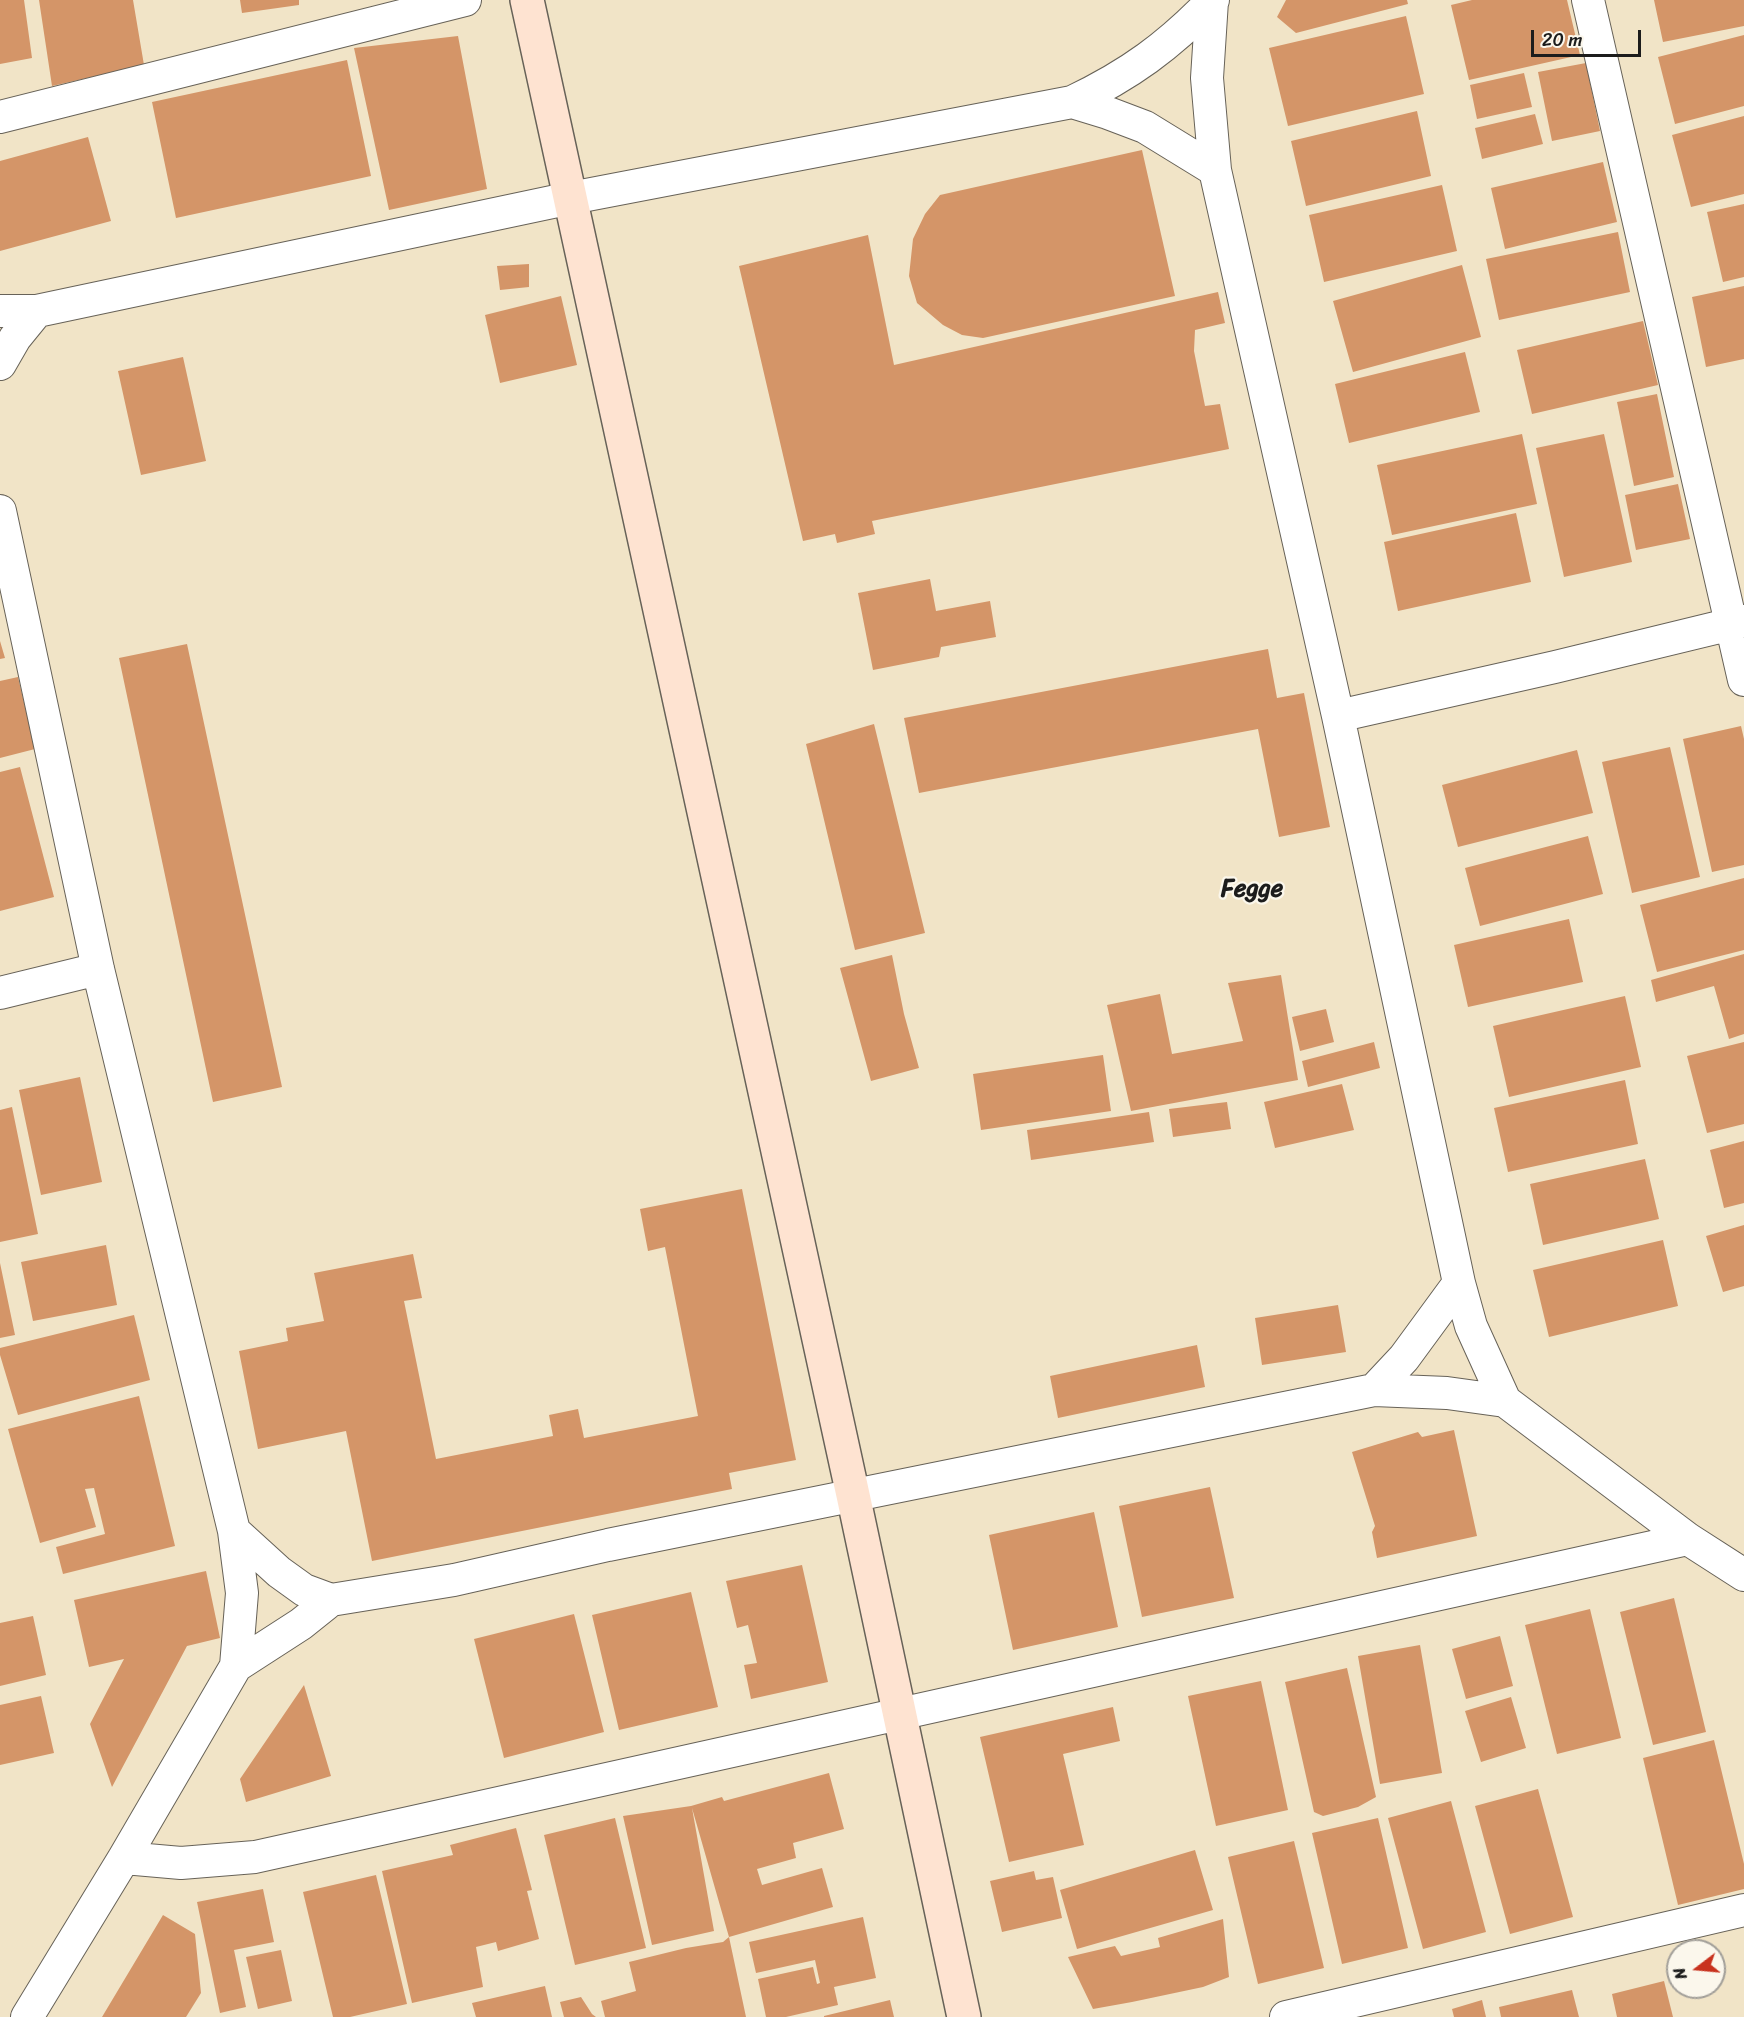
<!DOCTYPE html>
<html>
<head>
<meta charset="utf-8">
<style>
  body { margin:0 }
  #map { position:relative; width:1744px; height:2017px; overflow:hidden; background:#f1e4c7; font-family:Sriracha,sans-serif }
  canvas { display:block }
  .north { position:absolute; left:1666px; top:1939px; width:60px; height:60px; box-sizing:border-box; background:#fbf7ec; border:2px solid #a29f99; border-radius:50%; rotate:254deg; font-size:16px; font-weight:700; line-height:24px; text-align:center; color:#1c1c1c }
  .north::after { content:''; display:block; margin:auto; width:21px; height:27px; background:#c8321e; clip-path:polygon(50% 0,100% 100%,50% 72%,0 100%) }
  .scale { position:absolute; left:1531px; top:30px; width:110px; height:27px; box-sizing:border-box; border:3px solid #1c1c1c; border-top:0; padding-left:8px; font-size:18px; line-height:21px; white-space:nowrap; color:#1c1c1c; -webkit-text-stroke:4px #fbf7ec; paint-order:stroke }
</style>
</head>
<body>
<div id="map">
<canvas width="1744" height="2017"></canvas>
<div class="north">N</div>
<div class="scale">20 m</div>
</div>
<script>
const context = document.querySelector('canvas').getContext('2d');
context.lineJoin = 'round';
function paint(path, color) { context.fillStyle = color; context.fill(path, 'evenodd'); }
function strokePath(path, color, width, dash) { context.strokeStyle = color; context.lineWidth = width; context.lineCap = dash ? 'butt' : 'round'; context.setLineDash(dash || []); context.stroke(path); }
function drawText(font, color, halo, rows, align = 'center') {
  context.font = font + ' Sriracha,sans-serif'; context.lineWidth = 4.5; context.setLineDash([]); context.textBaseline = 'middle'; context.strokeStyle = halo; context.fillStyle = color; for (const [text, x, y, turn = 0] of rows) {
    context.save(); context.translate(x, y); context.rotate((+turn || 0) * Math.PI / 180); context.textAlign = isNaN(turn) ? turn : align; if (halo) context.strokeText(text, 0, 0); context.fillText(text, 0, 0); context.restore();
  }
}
paint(new Path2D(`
  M0,0H24L32,58L0,64Z
  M39,0H133L144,65L52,86Z
  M240,0H299V5L242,13Z
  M1286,0H1407L1408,4L1296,33L1277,17Z
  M1472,0H1567L1580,55L1469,80L1451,5Z
  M1654,0H1744V26L1663,42Z
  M1406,16L1424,94L1288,126L1269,48Z
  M1744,35V106L1675,124L1658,57Z
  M458,36L487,189L389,210L354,48Z
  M347,60L371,176L176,218L152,102Z
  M1586,63L1600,131L1552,141L1538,72Z
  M1524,73L1532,107L1477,119L1470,85Z
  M1417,111L1431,176L1306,206L1291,141Z
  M1535,114L1543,144L1482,159L1475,128Z
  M1744,116V194L1691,207L1672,135Z
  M88,137L111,221L0,251V161Z
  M1142,150L1175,296L983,338L962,335L943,325L917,303L909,276L913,239L925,214L940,195Z
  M1603,162L1617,222L1505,249L1491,188Z
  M1442,185L1457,251L1324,282L1309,215Z
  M1744,204V277L1723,282L1707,212Z
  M1618,232L1630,292L1499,320L1486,259Z
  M868,235L894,365L1218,292L1225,323L1195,330L1194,351L1205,406L1220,404L1229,449L872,521L875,534L837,543L835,534L803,541L739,266Z
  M529,264V287L500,290L497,266Z
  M1462,265L1481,337L1353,372L1333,301Z
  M1744,286V359L1706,367L1692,297Z
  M561,296L577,365L500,383L485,315Z
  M1643,321L1658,385L1532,414L1517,350Z
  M1465,352L1480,412L1349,443L1335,384Z
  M183,357L206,461L141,475L118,371Z
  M1657,394L1674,477L1634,486L1617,402Z
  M1522,434L1537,504L1392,535L1377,465Z
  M1604,434L1632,562L1564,577L1536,448Z
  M1678,484L1690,539L1636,550L1625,495Z
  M1516,513L1531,582L1398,611L1384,542Z
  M930,579L936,611L990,601L996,637L941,647L939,657L873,670L858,593Z
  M0,641L5,658L0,659Z
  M187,644L282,1087L213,1102L119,658Z
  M1268,649L1277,698L1304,693L1330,827L1279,837L1258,729L919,793L904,718Z
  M18,677L35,749L0,758V681Z
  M874,724L925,933L855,950L806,744Z
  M1741,726L1744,739V865L1712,872L1683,739Z
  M1670,747L1700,877L1632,893L1602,762Z
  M1577,750L1593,813L1458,847L1442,785Z
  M20,767L54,897L0,911V772Z
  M1588,836L1603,894L1480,926L1465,868Z
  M1744,878V950L1657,972L1640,905Z
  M1569,919L1583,982L1468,1007L1454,945Z
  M1744,954V1034L1729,1039L1714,986L1656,1002L1651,980Z
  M892,955L904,1014L919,1068L871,1081L840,968Z
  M1281,975L1298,1080L1131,1111L1107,1005L1160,994L1172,1054L1243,1041L1228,983Z
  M1625,996L1641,1067L1509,1097L1493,1026Z
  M1326,1009L1334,1042L1300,1051L1292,1017Z
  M1374,1042L1380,1068L1308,1087L1302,1061Z
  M1744,1042V1124L1707,1133L1687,1056Z
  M1103,1055L1111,1111L981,1130L973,1074Z
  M80,1077L102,1182L41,1195L19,1090Z
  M1625,1080L1638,1144L1508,1172L1494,1108Z
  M1342,1084L1354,1130L1275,1148L1264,1102Z
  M1227,1102L1231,1129L1173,1137L1169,1109Z
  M12,1107L38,1234L0,1242V1110Z
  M1149,1112L1154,1142L1031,1160L1027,1130Z
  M1744,1141V1203L1724,1208L1710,1150Z
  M1645,1159L1659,1219L1543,1245L1530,1184Z
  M742,1189L796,1460L729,1473L732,1489L372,1561L346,1431L258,1449L239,1351L288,1341L286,1328L324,1321L314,1273L413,1254L422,1298L404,1301L436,1459L553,1436L549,1415L578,1409L584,1438L698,1416L665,1247L648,1251L640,1209Z
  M1744,1225V1286L1723,1292L1706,1236Z
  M1663,1240L1678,1306L1549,1337L1533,1270Z
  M106,1245L117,1305L33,1321L21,1262Z
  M0,1263L15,1335L0,1338Z
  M1338,1305L1346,1352L1262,1365L1255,1318Z
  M134,1315L150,1380L18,1415L0,1355V1348Z
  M1197,1345L1205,1387L1058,1418L1050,1376Z
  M139,1396L175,1546L63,1574L56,1547L105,1534L94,1488L85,1489L96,1527L40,1543L8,1429Z
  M1454,1430L1477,1536L1377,1558L1372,1532L1375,1526L1352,1452L1418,1432L1422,1437Z
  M1210,1487L1234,1598L1142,1617L1119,1506Z
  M1094,1512L1118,1627L1013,1650L989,1535Z
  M802,1565L828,1682L751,1699L744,1665L757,1663L748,1625L737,1628L726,1581Z
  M206,1571L220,1638L187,1646L112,1787L90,1724L124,1659L89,1667L74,1600Z
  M691,1592L718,1707L619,1730L592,1615Z
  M1674,1598L1706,1732L1653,1745L1620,1612Z
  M1590,1609L1621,1738L1557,1754L1525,1625Z
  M574,1614L604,1732L504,1758L474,1639Z
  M33,1616L46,1675L0,1686V1623Z
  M1500,1636L1513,1686L1466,1699L1452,1649Z
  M1420,1645L1442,1773L1380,1784L1358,1656Z
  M1347,1668L1376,1797L1358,1807L1323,1816L1314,1812L1285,1682Z
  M1261,1681L1288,1810L1216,1826L1188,1696Z
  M304,1685L331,1776L246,1802L240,1779Z
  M41,1696L54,1753L0,1765V1705Z
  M1511,1697L1526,1748L1481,1762L1465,1711Z
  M1113,1707L1120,1741L1063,1754L1084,1845L1009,1862L980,1737Z
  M1714,1740L1744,1864V1889L1678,1905L1643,1758Z
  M829,1773L844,1829L793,1843L796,1858L757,1869L762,1885L822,1868L833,1907L729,1937L692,1808L714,1931L652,1945L623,1816L691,1806L722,1797L724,1801Z
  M1538,1789L1573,1917L1510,1934L1475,1806Z
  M1451,1801L1486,1932L1423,1949L1388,1818Z
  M615,1818L646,1948L575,1965L544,1835Z
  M1378,1818L1408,1948L1342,1964L1312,1833Z
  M516,1828L532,1890L527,1891L539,1939L498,1951L496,1942L476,1947L483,1987L412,2003L382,1871L453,1855L450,1845Z
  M1294,1841L1324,1968L1258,1984L1228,1857Z
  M1195,1850L1213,1910L1077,1949L1060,1890Z
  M1034,1871L1036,1880L1053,1877L1062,1918L1002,1932L990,1881Z
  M376,1875L407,2004L350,2017H333L303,1892Z
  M263,1889L274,1942L234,1950L246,2007L220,2013L197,1902Z
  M163,1915L195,1934L201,1993L186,2017H102Z
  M863,1917L876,1978L834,1987L838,2005L786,2017H766L758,1979L813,1967L817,1984L820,1983L815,1960L756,1973L749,1942Z
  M1223,1919L1229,1977L1203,1987L1132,2002L1093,2009L1068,1957L1115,1946L1121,1956L1160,1947L1158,1938Z
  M729,1937L746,2017H605L601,2001L636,1991L629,1962L686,1948L723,1942Z
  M281,1950L292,2001L258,2009L246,1957Z
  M1664,1981L1673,2017H1617L1612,1994Z
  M545,1986L552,2017H476L472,2003Z
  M1572,1990L1579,2017H1501L1499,2007Z
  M581,1997L592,2014L596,2017H564L560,2002Z
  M890,2000L894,2017H824V2016Z
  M1482,2000L1486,2017H1454L1452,2009Z`), '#d49568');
const street = new Path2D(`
  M1588,0L1744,680
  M1072,102L1108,113L1145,127L1215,170
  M0,117L465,0
  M0,311H37L571,198L1072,102C1129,75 1169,46 1213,0
  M0,364L15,338L37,311
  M0,511L98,969L234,1531L242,1593L236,1666L124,1858L27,2017
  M1338,716L1555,667L1744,621
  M0,993L98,969
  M1459,1283L1471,1326L1505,1401L1688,1539L1744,1575
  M1374,1390L1447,1393L1505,1401
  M234,1531L279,1572L304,1590L331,1600
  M236,1666L301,1624L331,1600L454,1580L608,1545L1374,1390L1404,1358L1459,1283L1338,716L1215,170L1207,78L1212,1
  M124,1858L181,1863L255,1857L1688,1539
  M1286,2017L1744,1910`);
const secondary = new Path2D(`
  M527,0L853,1495L964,2017`);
strokePath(street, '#676258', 34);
strokePath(secondary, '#676258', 36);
strokePath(street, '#fff', 32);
strokePath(secondary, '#fee3d1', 33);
drawText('bold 24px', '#1c1c1c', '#fbf7ec', [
  ["Fegge",1252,890]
]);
</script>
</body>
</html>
